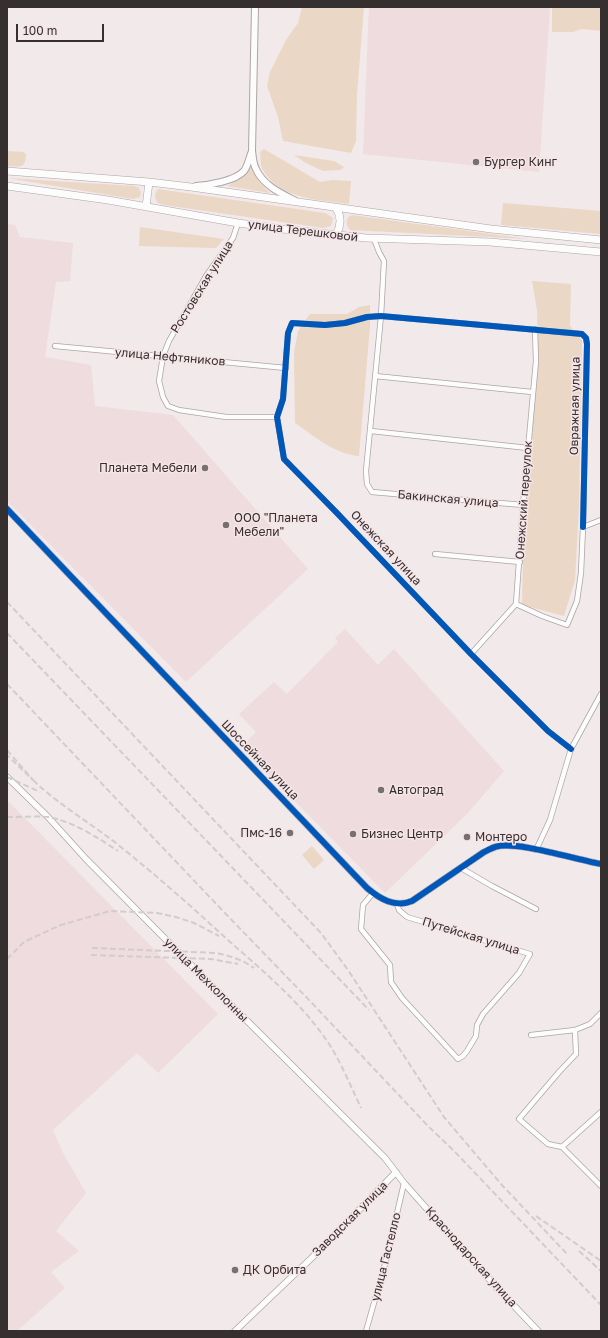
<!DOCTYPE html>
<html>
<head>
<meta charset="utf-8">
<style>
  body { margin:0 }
  #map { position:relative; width:608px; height:1338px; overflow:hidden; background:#f2e9ea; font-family:"Golos Text",sans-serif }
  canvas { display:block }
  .frame { position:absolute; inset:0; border:8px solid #352f30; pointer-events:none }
  .scale { position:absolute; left:16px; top:24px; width:88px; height:18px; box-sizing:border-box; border:2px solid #352f30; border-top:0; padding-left:5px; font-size:12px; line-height:14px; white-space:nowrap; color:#352f30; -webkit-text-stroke:3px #f6e5e7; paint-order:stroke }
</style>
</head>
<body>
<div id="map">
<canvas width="608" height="1338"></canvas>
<div class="frame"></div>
<div class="scale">100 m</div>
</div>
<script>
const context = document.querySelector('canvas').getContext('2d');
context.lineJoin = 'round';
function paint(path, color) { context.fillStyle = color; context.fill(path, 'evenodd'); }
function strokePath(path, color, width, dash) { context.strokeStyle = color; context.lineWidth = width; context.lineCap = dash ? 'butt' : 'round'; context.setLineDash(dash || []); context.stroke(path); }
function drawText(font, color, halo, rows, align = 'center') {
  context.font = font + ' "Golos Text",sans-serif'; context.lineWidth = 3; context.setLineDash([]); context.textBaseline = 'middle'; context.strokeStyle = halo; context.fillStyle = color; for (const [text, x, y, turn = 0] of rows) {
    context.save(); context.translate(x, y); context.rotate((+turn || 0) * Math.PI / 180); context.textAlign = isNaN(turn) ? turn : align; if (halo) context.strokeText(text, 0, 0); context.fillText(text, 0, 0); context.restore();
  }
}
paint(new Path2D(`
  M369,7H550L539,172L363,154Z
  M7,224L15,225L20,237L73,243L70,281L56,282L45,357L91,365L95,406L173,415L308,569L186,682L7,501Z
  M345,629L378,665L394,649L504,771L467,814L385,893L242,747L256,732L239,714L274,682L287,694L338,642L335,638Z
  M7,800L218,1014L158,1073L137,1053L53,1130L63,1153L86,1193L56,1231L79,1251L51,1272L65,1288L17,1331H7Z`), '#eedcde');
paint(new Path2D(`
  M302,7H364L357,94L356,141L351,153L283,141L278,117L267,86L270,72L286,40L298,23Z
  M552,7H601V31L582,29L573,32H552Z
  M264,149L320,182L332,180L351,181L349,204C320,200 279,199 263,170C260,166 261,157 260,152Z
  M7,151L23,152L26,154C26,169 19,167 7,166Z
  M294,155L334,161L344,167L341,170L323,171L306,163Z
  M251,167C256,178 261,185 270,193L227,186C237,181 244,177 251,167Z
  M7,178L134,186L138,187L141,192L140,197L133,199Z
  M158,189L325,213L333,218L331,226L323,228L164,205L158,203C154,197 154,194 158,189Z
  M503,203L601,211V234L501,225Z
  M353,215L366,217L528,239L350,230C346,225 346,223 348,217Z
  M140,227L224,239L216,248L139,246Z
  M532,281L571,284L570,326L582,340L579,507L575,580L564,616L522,605L523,558L538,351L537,310Z
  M370,305V327L359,456C335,454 315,437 295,423L294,352L298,331L310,314H347L359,307Z
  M312,846L324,860L314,869L302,855Z`), '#ebd7c5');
const minor = new Path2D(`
  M238,223L233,238L206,276L169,341L163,356L159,381L163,397L168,406L179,410L226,417H277
  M374,239L379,252L384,261L381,316L366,471L367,484L372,492L523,505
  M55,346L286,368
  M375,376L532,392
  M371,431L528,448
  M435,554L520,562
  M516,604L542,616L567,625L577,601L581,573L583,527L601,520
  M471,654L516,604L523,505L536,361L535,329
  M571,749L548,731L471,654L336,512L284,459L277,417L283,399L288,333L292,323L325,325L345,323L367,317L381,316L582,334L586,338L587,344L583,527
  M536,850L550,820L571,749L601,694
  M461,868L492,886L536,909
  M373,893L363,905L361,929L390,965L391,982L402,998L458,1059L463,1056L467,1051L476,1036L477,1025L483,1014L519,973L530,954L407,917L399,910L397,904
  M531,1035L575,1030L590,1024L601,1013
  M562,1147L548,1144L519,1119L559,1072L576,1054L575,1030
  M562,1147L601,1186
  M562,1147L601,1112
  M366,1331L387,1257L404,1183`);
const tertiary = new Path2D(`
  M7,509L367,888C380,899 395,908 412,901L484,852C487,851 491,848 495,847C515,840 577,860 601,864
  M7,777L48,817L86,859L205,979L385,1158L404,1183L497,1288L538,1331
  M235,1331L321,1249L396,1172`);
const secondary = new Path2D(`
  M255,7L252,151C253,157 253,164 256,169C263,185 280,193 294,200
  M196,186C209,185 235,181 244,171C247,168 250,156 252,151`);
const primary = new Path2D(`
  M7,171L149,182L191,187L491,229L601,240
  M7,186L108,200L238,223L282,229L366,238L490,242L601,252
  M146,207L149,182
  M336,208C342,217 341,226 336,235`);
strokePath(minor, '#aca5a5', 6);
strokePath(tertiary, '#aca5a5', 7);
strokePath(secondary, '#aca5a5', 8);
strokePath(primary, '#aca5a5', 8);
strokePath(minor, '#fdfcfc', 4.5);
strokePath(tertiary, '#fdfcfc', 5.5);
strokePath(secondary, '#fdfcfc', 6);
strokePath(primary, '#fdfcfc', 7);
strokePath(new Path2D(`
  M7,602L321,933L348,970L444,1117L501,1184L567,1254
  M7,633L369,1010
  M7,684L223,911L311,1002L428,1126L456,1153L601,1305
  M7,750L33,780L7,755
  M7,777L40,792
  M33,780C59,805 89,822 117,844C156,875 193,908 229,941C263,971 299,1001 325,1038C340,1059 350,1085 361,1108
  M7,817C20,817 35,816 48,817C72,821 97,837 118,851
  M92,948L217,953C230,956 243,960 254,968
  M91,955L211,959L238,964
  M7,959L24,942L41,934L61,925L110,911L157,913L176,917L194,923L219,936
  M536,1216L601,1261
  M579,1251L601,1271`), '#d0cdce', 2, [6, 3]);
strokePath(new Path2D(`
  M7,509L367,888C380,899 395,908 412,901L484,852C487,851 491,848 495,847C515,840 577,860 601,864
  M571,749L548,731L471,654L336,512L284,459L277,417L283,399L288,333L292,323L325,325L345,323L367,317L381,316L582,334L586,338L587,344L583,527`), '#0057b8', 6);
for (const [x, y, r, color] of [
  [476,162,4,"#777071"],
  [205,468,4,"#777071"],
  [226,525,4,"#777071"],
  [381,790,4,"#777071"],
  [290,833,4,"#777071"],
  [353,834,4,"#777071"],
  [467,837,4,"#777071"],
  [235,1270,4,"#777071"]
]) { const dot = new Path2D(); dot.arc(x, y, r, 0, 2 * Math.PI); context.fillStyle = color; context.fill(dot); strokePath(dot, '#f6e5e7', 1.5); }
drawText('12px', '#352f30', '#f6e5e7', [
  ["Бургер Кинг",484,162],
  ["Планета Мебели",197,468,"right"],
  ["ООО \"Планета",234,518],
  ["Мебели\"",234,532],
  ["Автоград",389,790],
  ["Пмс-16",282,833,"right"],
  ["Бизнес Центр",361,834],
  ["Монтеро",475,837],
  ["ДК Орбита",243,1270]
], 'left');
drawText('12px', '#352f30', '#f6e5e7', [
  ["улица Терешковой",303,231,7],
  ["Ростовская улица",202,287,-58],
  ["улица Нефтяников",170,357,5],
  ["Овражная улица",575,406,-89],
  ["Бакинская улица",448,499,5],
  ["Онежский переулок",524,500,-86],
  ["Онежская улица",386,548,47],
  ["Шоссейная улица",260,760,46],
  ["Путейская улица",471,936,17],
  ["улица Мехколонны",206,980,45],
  ["Заводская улица",350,1219,-45],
  ["улица Гастелло",386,1257,-76],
  ["Краснодарская улица",471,1257,48]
]);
</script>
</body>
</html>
